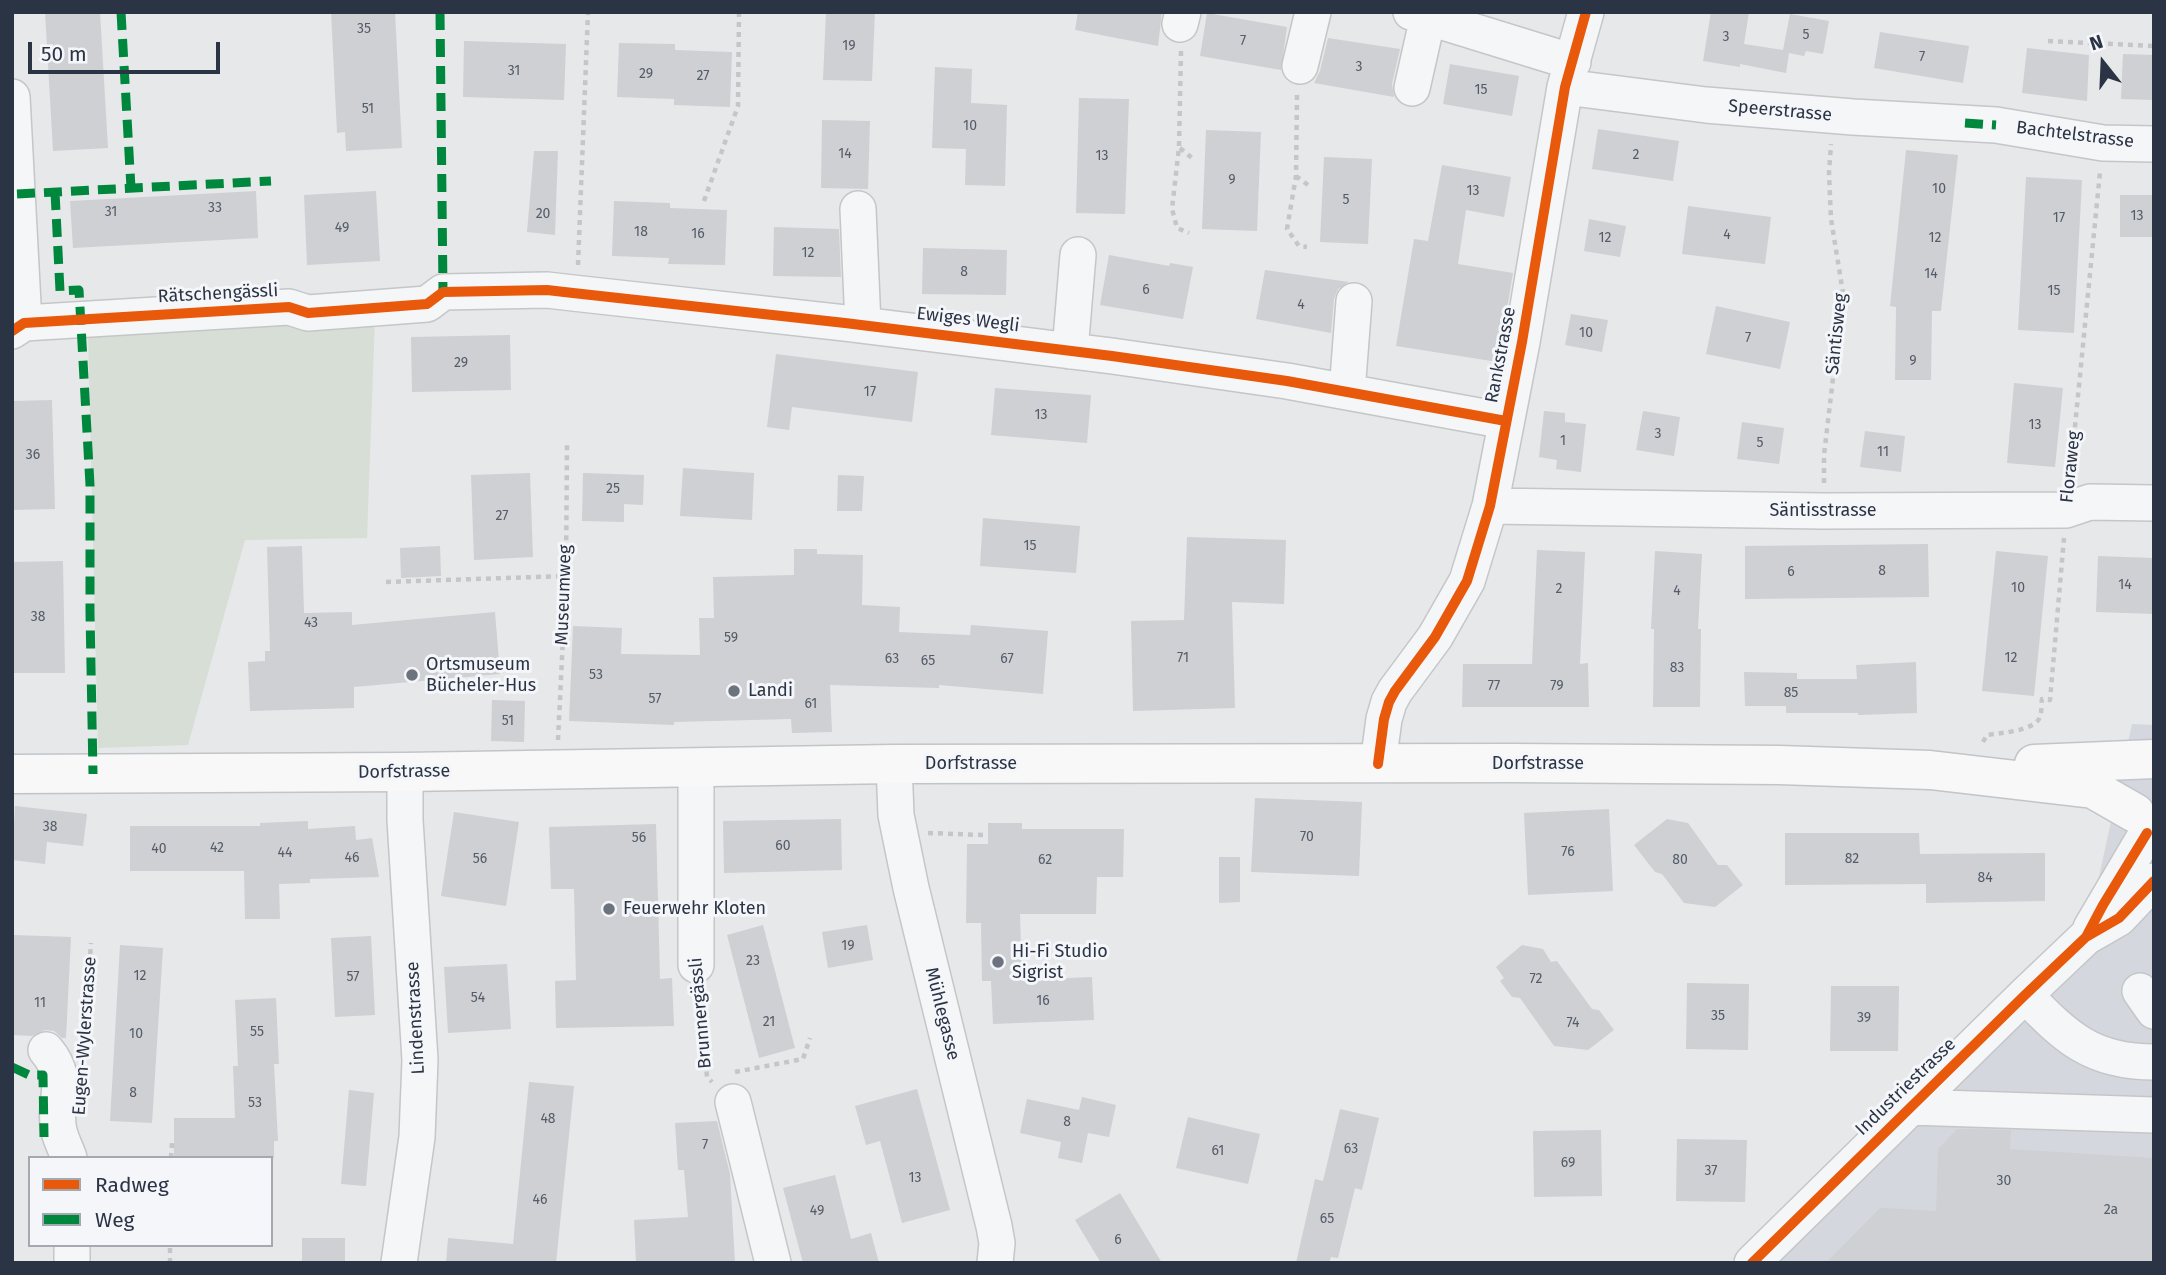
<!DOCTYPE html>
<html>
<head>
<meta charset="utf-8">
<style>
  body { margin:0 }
  #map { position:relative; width:2166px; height:1275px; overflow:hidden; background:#e6e8ea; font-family:"Fira Sans",sans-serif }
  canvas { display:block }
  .frame { position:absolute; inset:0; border:14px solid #2b3445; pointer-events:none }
  .legend { position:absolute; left:28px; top:1156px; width:245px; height:91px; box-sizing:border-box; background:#f4f6f9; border:2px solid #a4a8b1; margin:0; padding:9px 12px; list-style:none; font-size:21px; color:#2b3445 }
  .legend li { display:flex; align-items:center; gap:14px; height:35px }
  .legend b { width:35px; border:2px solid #a4a8b1 }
  .north { position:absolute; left:2068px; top:28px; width:70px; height:70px; -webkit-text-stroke:5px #f4f6f9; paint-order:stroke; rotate:342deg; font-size:19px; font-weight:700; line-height:28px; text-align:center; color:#2b3445 }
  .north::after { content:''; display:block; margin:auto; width:24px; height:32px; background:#2b3445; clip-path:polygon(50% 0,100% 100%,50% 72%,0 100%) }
  .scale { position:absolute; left:28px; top:42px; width:192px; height:32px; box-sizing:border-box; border:4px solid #2b3445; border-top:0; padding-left:9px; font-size:21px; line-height:24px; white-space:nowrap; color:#2b3445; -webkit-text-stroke:5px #f4f6f9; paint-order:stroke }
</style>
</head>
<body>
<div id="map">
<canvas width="2166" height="1275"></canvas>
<div class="frame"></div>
<ul class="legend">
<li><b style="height:9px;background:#e8590c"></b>Radweg</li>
<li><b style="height:9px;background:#00873e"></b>Weg</li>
</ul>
<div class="north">N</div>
<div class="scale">50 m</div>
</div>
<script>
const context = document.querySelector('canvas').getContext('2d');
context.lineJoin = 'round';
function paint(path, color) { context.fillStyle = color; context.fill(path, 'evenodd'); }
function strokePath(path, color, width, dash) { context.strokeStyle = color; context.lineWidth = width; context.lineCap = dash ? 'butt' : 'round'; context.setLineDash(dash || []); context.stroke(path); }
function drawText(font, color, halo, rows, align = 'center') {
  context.font = font + ' "Fira Sans",sans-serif'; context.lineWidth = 6; context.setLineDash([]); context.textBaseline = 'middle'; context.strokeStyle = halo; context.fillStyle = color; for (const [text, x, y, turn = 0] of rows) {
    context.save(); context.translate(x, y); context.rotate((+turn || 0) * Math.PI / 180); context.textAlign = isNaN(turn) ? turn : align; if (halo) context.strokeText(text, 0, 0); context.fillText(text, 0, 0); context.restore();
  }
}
paint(new Path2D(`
  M2132,724L2154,725V1263H1752L2086,937Z`), '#d4d7dd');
paint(new Path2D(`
  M375,317L367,538L245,540L188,745L98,748L88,331Z`), '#d6ded6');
paint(new Path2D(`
  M45,12H100L108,148L53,151Z
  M331,12H395L402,148L346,151L345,132L337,133Z
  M826,12H875L872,81L823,80Z
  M1078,12H1162L1158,46L1075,30Z
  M1711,12H1749L1744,44L1783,50L1790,14L1829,21L1823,54L1806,51L1804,56L1789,53L1786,73L1740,64V67L1703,61Z
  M1207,13L1287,27L1281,70L1200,56Z
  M1880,32L1969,46L1963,83L1874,68Z
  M1328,38L1400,49L1392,84L1394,97L1314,83L1320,71Z
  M464,41L566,44L564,100L463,97Z
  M619,43L675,44V50L732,52L730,107L674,105V99L617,97Z
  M2027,48L2089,55L2087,101L2022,93Z
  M2123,54L2154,55V100L2121,99Z
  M1450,64L1519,76L1512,116L1443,104Z
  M935,67L972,69L971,103L1007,105L1005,186L965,185L966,149L932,148Z
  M1079,98L1129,99L1125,214L1076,213Z
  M822,120L870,121L868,189L821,188Z
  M1598,129L1679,141L1673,181L1592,169Z
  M1206,130L1261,132L1257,231L1202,229Z
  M1906,150L1958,155L1941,311H1932L1931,380H1895L1896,307L1890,306Z
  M534,151H558L555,235L527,232Z
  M1324,157L1372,159L1368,244L1320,242Z
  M1442,165L1511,177L1504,217L1466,210L1458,264L1513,273L1498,362L1396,346L1414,239L1428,241Z
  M2026,177L2082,180L2074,333L2018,330Z
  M256,191L258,238L73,248L70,201Z
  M376,191L380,261L307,265L304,195Z
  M2120,195H2154V237H2120Z
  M614,201L670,203V208L727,210L725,265L668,264L669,258L612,256Z
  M1688,206L1771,217L1765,264L1682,254Z
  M1589,219L1626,226L1620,257L1584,251Z
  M774,227L839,229L841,277L773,276Z
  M923,248L1007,250L1006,295L922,294Z
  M1109,255L1169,266L1170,263L1193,267L1183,319L1100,305Z
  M1265,270L1349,282L1338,289L1334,299L1331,333L1256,319Z
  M1716,306L1790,322L1780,369L1706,354Z
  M1571,314L1608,320L1602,352L1565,345Z
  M510,335L511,390L412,392L411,337Z
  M776,354L918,372L912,422L792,407L789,430L767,427Z
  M2014,383L2063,388L2055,467L2007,463Z
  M995,388L1091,395L1087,443L991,435Z
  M52,400L55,509L12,510V401Z
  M1544,411L1565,413V422L1586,424L1581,472L1556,469L1557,460L1539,457Z
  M1643,411L1680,417L1674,456L1636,450Z
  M1742,422L1784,428L1779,464L1737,459Z
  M1865,431L1905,436L1901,472L1860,467Z
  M683,468L754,473L752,520L680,516Z
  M530,473L533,557L474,560L471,475Z
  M583,473L644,475L643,505L624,504V522L582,521Z
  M838,475L864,476L862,511H837Z
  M983,518L1080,526L1076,573L980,566Z
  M1187,537L1286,540L1284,604L1232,602L1235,708L1133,711L1131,621L1184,620Z
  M1928,544L1929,597L1745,599V546Z
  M302,546L304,613L352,612V625L495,612L500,674L354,687V708L250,711L248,662L265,661V651H270L267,547Z
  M440,546L441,576L401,578L400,548Z
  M794,549H817V554L863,555L862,605L900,607L899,632L970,635L971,625L1048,631L1043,694L939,685V688L830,685L832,732L792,733L791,719L674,722V725L569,721L573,626L622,628L621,654L700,655L699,618H714L713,577L794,575Z
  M1537,550L1585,552L1580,664L1588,663L1589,707H1462L1463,664H1532Z
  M1655,551L1702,554L1698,629H1701L1700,707H1653L1654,629H1651Z
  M1996,551L2048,556L2034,696L1982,691Z
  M2098,556L2154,558V614L2096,612Z
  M63,561L65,673H12V562Z
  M1916,662L1917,713L1858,715V713H1786V706H1745L1744,672L1797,673V679H1857L1856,665Z
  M492,700L525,701L524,742L491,741Z
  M1255,798L1362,802L1359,876L1251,872Z
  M15,806L87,814L83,846L47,842L45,864L12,860Z
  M1609,809L1613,891L1528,895L1524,813Z
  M454,812L519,822L506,906L441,896Z
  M841,819L842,870L724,873L723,821Z
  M1667,819L1688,823L1718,865H1727L1743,885L1715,907L1684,903L1662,874L1655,872L1634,845Z
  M308,821V829L355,826L356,840L372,838L379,877L310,879V883L279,884L280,919H245L244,871H130V826H260V823Z
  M988,823H1022V829H1124L1123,877H1097L1096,914H1020L1022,980L1092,977L1094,1020L993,1024L991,981H982L981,923H966L967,844H988Z
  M656,824L660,979L672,978L674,1026L556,1028L555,981L576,980L574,889H551L549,827Z
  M1785,833H1919L1920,854L2045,853V901L1926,903V884L1785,885Z
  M1219,857H1240V902L1219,903Z
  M763,925L795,1048L759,1058L727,935Z
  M867,925L873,960L828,968L822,932Z
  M14,935L71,937L66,1038H62L54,1031L45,1030L32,1036L12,1035Z
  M371,936L375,1015L335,1017L331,938Z
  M120,945L163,948L152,1123L110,1121Z
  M1522,945L1543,949L1551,962L1557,961L1592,1009L1599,1010L1614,1030L1588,1050L1554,1046L1520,998L1512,997L1500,981L1504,978L1496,967Z
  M507,964L511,1029L448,1033L444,967Z
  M1687,983L1749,984L1748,1050L1686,1049Z
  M1831,986H1899L1898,1051H1830Z
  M276,998L279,1064H274L278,1141H274V1158H174V1118H235L233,1066H238L235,1000Z
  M529,1082L574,1086L556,1263H446L448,1238L513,1244Z
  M917,1089L950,1210L902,1223L880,1141L866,1145L855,1106Z
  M349,1090L374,1093L366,1186L341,1184Z
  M1082,1097L1116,1105L1109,1137L1088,1133L1082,1163L1058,1158L1061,1142L1020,1133L1027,1099L1079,1110Z
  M1340,1109L1379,1118L1362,1190L1355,1188L1338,1258L1331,1257L1329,1263H1296L1315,1179L1323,1181Z
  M1188,1117L1260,1134L1248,1184L1176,1168Z
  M717,1121L730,1174L735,1263H636L634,1220L688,1217L684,1170H678L675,1123Z
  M1957,1129L2011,1130L2010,1149L2154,1158V1263H1826L1880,1208L1936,1211L1938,1149Z
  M1601,1130L1602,1196L1534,1197L1533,1131Z
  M1677,1139L1747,1140L1745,1202L1676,1201Z
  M835,1175L851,1239L871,1233L879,1263H803L783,1188Z
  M1120,1193L1162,1263H1101L1075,1220Z
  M302,1238H345V1263H302Z`), '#ced0d3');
const minor = new Path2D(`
  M1411,12L1573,62
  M1180,24L1183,12
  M1300,66L1313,12
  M1565,87L1706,105L1853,117L1996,125L2103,143L2154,144
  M1412,88L1428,17
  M12,97L24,323
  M858,209L863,325
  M12,331L24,323L289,307L308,313L427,304L443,292L547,290L573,293L845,323L1112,356L1287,381L1506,421
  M1070,351L1078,255
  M1347,392L1354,301
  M1490,506L1823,511L2066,510L2090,502L2154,503
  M894,764L896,815L911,888L994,1226L997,1243L995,1263
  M1378,764L1384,719L1389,702L1395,691L1435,637L1467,581L1490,506L1522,342L1565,87L1586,12
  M2091,928L2147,833
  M696,965V789
  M2140,991L2154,1011
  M2025,995C2066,1037 2091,1062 2154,1062
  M46,1050C72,1080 52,1101 59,1131C61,1140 66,1149 69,1158
  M733,1102L773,1263
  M1910,1107L2154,1115
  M72,1245V1263
  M399,1263L417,1137L420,1060L405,820V772
  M1752,1263L2025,995L2086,937L2119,918L2154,881`);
const major = new Path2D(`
  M2034,764L2154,759
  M12,774L405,772L894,764L1512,763L1779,765L1930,770L2093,789L2135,813`);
strokePath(minor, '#c4c6c8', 38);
strokePath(major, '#c2c5c8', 41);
strokePath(new Path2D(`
  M2048,41L2154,46
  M1181,51L1179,147L1172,209L1177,228L1189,233
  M1297,95L1296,176L1287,229L1299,246L1307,247
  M1180,148L1192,158
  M1296,176L1308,185
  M704,201L738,106L739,12
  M578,265L588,12
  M2070,477L2100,172
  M1824,483V455L1843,293L1831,219L1829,173L1831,144
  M386,582L566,576
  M558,740L566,576L567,442
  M1983,742L1987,735C2000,733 2035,731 2040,717C2042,711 2041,704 2042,699L2050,700L2064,538
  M928,833L983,835
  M698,992L707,1077L712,1082
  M84,1054L91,943
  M735,1072L803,1059L810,1038
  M171,1158L172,1143
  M170,1263V1245`), '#c5c6ca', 4.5, [5, 5]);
strokePath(minor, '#f5f6f7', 35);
strokePath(major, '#f8f8f8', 38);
strokePath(new Path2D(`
  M121,12L131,188
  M440,12L443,292
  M1965,123L1996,125
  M55,192L60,291L79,290L90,485V612L93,774
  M17,194L271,181
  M12,1067L29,1075H43L44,1137`), '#00873e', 9, [18, 9]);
strokePath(new Path2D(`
  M12,331L24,323L289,307L308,313L427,304L443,292L547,290L573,293L845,323L1112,356L1287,381L1506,421
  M1378,764L1384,719L1389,702L1395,691L1435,637L1467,581L1490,506L1522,342L1565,87L1586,12
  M2086,937L2103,905L2147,833
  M1752,1263L2025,995L2086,937L2119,918L2154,881`), '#e8590c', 10);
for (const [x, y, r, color] of [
  [412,675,7,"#6c737f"],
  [734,691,7,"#6c737f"],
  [609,909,7,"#6c737f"],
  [998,962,7,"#6c737f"]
]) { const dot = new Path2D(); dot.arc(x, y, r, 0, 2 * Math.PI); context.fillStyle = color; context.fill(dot); strokePath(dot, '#f4f6f9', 2.5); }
drawText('14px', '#545c69', null, [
  ["35",364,29],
  ["5",1806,35],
  ["3",1726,37],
  ["7",1243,41],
  ["19",849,46],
  ["7",1922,57],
  ["3",1359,67],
  ["31",514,71],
  ["29",646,74],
  ["27",703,76],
  ["15",1481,90],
  ["51",368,109],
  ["10",970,126],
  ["14",845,154],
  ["2",1636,155],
  ["13",1102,156],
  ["9",1232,180],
  ["10",1939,189],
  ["13",1473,191],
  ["5",1346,200],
  ["33",215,208],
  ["31",111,212],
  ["20",543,214],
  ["13",2137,216],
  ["17",2059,218],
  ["49",342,228],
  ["18",641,232],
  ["16",698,234],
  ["4",1727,235],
  ["12",1605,238],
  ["12",1935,238],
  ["12",808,253],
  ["8",964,272],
  ["14",1931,274],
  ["6",1146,290],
  ["15",2054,291],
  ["4",1301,305],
  ["10",1586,333],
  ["7",1748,338],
  ["9",1913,361],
  ["29",461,363],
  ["17",870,392],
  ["13",1041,415],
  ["13",2035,425],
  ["3",1658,434],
  ["1",1563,441],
  ["5",1760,443],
  ["11",1883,452],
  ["36",33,455],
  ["25",613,489],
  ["27",502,516],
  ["15",1030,546],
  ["8",1882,571],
  ["6",1791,572],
  ["14",2125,585],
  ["10",2018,588],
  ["2",1559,589],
  ["4",1677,591],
  ["38",38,617],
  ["43",311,623],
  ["59",731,638],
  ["71",1183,658],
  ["12",2011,658],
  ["63",892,659],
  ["67",1007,659],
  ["65",928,661],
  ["83",1677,668],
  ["53",596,675],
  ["77",1494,686],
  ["79",1557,686],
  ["85",1791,693],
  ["57",655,699],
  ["61",811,704],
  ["51",508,721],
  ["38",50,827],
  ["70",1307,837],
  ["56",639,838],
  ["60",783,846],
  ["42",217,848],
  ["40",159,849],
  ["76",1568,852],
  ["44",285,853],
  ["46",352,858],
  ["56",480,859],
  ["82",1852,859],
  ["62",1045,860],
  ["80",1680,860],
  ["84",1985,878],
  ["19",848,946],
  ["23",753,961],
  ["12",140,976],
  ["57",353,977],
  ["72",1536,979],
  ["54",478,998],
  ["16",1043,1001],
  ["11",40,1003],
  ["35",1718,1016],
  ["39",1864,1018],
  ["21",769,1022],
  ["74",1573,1023],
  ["55",257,1032],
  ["10",136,1034],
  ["8",133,1093],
  ["53",255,1103],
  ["48",548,1119],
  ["8",1067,1122],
  ["7",705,1145],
  ["63",1351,1149],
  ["61",1218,1151],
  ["69",1568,1163],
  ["37",1711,1171],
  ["13",915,1178],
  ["30",2004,1181],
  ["46",540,1200],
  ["2a",2111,1210],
  ["49",817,1211],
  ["65",1327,1219],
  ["6",1118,1240]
]);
drawText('18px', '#2b3445', '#f4f6f9', [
  ["Speerstrasse",1780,111,5],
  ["Bachtelstrasse",2075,135,7],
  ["Rätschengässli",218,294,-3],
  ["Ewiges Wegli",968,320,7],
  ["Säntisweg",1837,334,-84],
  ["Rankstrasse",1501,355,-79],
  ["Floraweg",2071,467,-84],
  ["Säntisstrasse",1823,511],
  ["Museumweg",564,595,-88],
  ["Dorfstrasse",971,764],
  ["Dorfstrasse",1538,764],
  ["Dorfstrasse",404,772,-1],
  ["Brunnergässli",701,1013,-95],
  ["Mühlegasse",942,1014,76],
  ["Lindenstrasse",416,1018,-93],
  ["Eugen-Wylerstrasse",85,1036,-86],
  ["Industriestrasse",1906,1087,-44]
]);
drawText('18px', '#2b3445', '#f4f6f9', [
  ["Ortsmuseum",426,665],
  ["Bücheler-Hus",426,686],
  ["Landi",748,691],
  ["Feuerwehr Kloten",623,909],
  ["Hi-Fi Studio",1012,952],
  ["Sigrist",1012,973]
], 'left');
</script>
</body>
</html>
